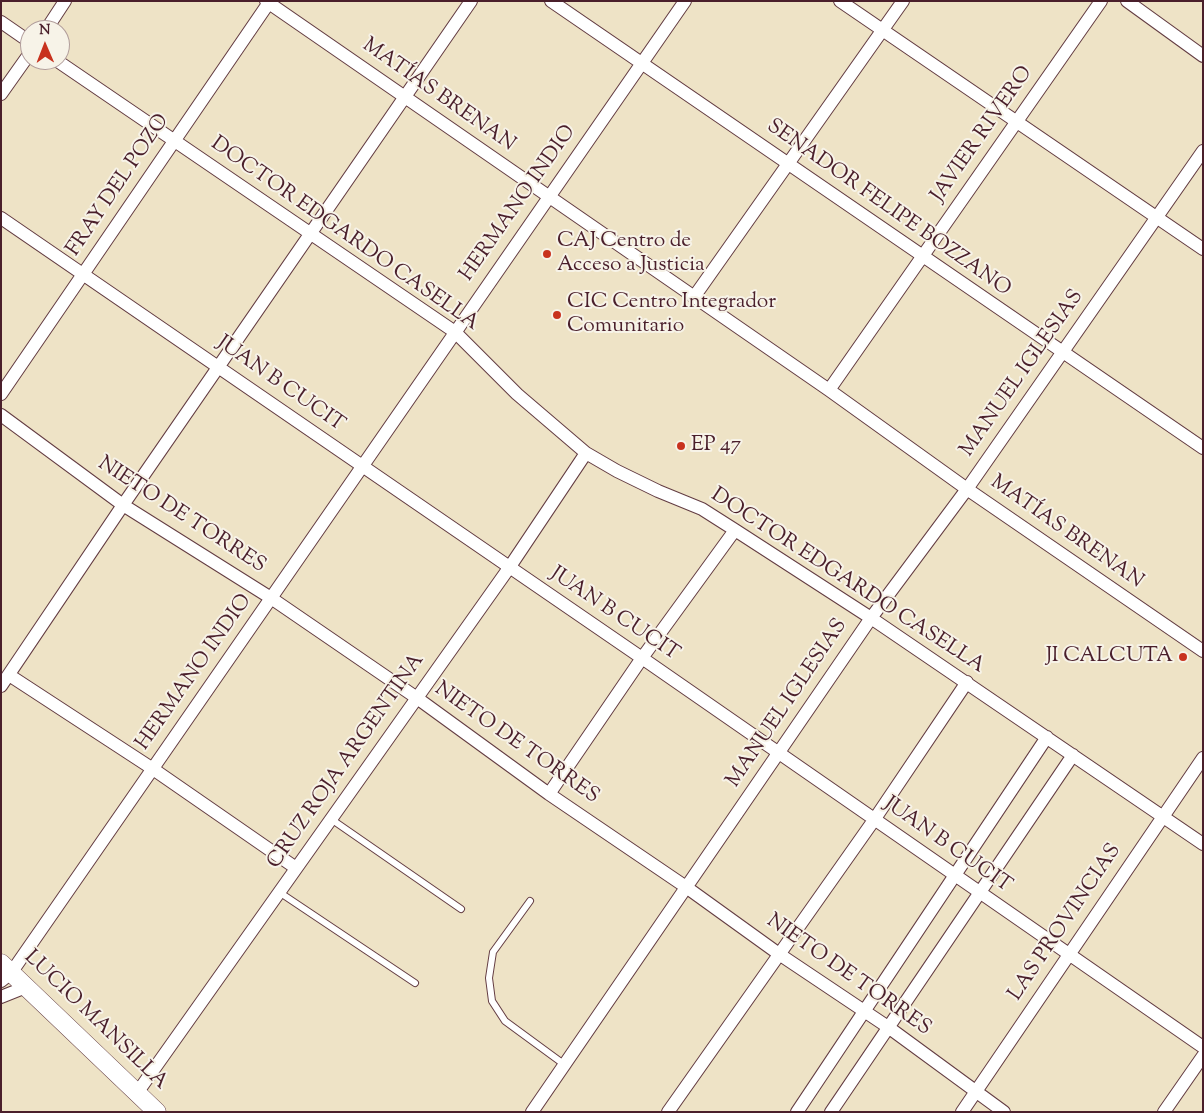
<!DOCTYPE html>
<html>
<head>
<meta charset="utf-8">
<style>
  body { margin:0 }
  #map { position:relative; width:1204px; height:1113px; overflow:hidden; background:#eee3c6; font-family:"Sorts Mill Goudy",serif }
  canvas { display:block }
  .frame { position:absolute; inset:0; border:2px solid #4a1f2b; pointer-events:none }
  .north { position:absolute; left:20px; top:20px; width:50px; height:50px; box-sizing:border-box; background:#f7f3e8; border:1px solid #b29e9c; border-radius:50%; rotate:359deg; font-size:14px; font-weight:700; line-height:20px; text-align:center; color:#4a1f2b }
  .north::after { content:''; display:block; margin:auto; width:18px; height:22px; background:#c8321e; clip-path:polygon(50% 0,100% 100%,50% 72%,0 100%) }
</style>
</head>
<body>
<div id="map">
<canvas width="1204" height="1113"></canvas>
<div class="frame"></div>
<div class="north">N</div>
</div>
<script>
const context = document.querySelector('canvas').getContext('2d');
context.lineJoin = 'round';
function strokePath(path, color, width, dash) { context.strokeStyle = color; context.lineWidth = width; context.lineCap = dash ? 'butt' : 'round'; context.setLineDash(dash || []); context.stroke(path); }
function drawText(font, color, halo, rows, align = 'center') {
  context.font = font + ' "Sorts Mill Goudy",serif'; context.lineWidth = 4; context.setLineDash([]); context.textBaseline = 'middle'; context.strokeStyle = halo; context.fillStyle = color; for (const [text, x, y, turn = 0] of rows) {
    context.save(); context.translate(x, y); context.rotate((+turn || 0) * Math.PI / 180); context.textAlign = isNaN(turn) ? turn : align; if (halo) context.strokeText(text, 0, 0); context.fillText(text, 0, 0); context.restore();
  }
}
const service = new Path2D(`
  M331,819L461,909
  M279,892L415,983
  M530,901L493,952L489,978L492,1001L505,1021L565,1065`);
const minor = new Path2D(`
  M266,1L829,390L967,489L1203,651
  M551,1L1203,448
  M840,1L1203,249
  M1127,1L1203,56
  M1,22L30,42
  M46,30L65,1
  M56,60L455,332L517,394L586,453L617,471L658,491L702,509L735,530L871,618L1203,844
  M1,94L30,53
  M1,218L642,658L1203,1047
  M694,297L903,1
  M829,390L1101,1
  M1,394L270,1
  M1,415L123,505L271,598L417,698L549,794L686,887L779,954L888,1027L1004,1112
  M9,675L153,769L296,868
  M1,686L123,505L471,1
  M549,794L642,658L735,530
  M1,981L11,973L685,1
  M1,997L26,987
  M137,1093L509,568L586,453
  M532,1112L871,618L967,489L1203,151
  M668,1112L874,820L967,682
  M797,1112L1047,737
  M831,1112L1073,755
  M962,1112L1203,758
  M1164,1112L1203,1056`);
const secondary = new Path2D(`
  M1,963L157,1112`);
strokePath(service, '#633c42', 8);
strokePath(minor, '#633c42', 14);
strokePath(secondary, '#633c42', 19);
strokePath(service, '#fff', 6);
strokePath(minor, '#fff', 12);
strokePath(secondary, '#fff', 18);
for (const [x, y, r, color] of [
  [547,254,5,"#c8321e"],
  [557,315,5,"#c8321e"],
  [681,446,5,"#c8321e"],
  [1183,657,5,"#c8321e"]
]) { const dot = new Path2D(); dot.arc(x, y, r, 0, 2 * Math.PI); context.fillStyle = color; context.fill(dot); strokePath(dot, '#f7f3e8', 2); }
drawText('21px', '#4a1f2b', '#f7f3e8', [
  ["MATÍAS BRENAN",438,96,35],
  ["JAVIER RIVERO",983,135,-55],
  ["FRAY DEL POZO",119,186,-56],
  ["HERMANO INDIO",519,204,-55],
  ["SENADOR FELIPE BOZZANO",888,209,35],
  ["DOCTOR EDGARDO CASELLA",344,235,35],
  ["MANUEL IGLESIAS",1023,374,-55],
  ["JUAN B CUCIT",280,385,35],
  ["NIETO DE TORRES",181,516,33],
  ["MATÍAS BRENAN",1066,533,35],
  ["DOCTOR EDGARDO CASELLA",847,582,33],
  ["JUAN B CUCIT",614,615,34],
  ["HERMANO INDIO",195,673,-55],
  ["MANUEL IGLESIAS",788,704,-56],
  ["NIETO DE TORRES",516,744,35],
  ["CRUZ ROJA ARGENTINA",347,762,-55],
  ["JUAN B CUCIT",947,846,35],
  ["LAS PROVINCIAS",1066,923,-56],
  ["NIETO DE TORRES",848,976,35],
  ["LUCIO MANSILLA",95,1021,44]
]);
drawText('21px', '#4a1f2b', '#f7f3e8', [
  ["CAJ Centro de",557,242],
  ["Acceso a Justicia",557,266],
  ["CIC Centro Integrador",567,303],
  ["Comunitario",567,327],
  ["EP 47",691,446],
  ["JI CALCUTA",1173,657,"right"]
], 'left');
</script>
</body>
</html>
